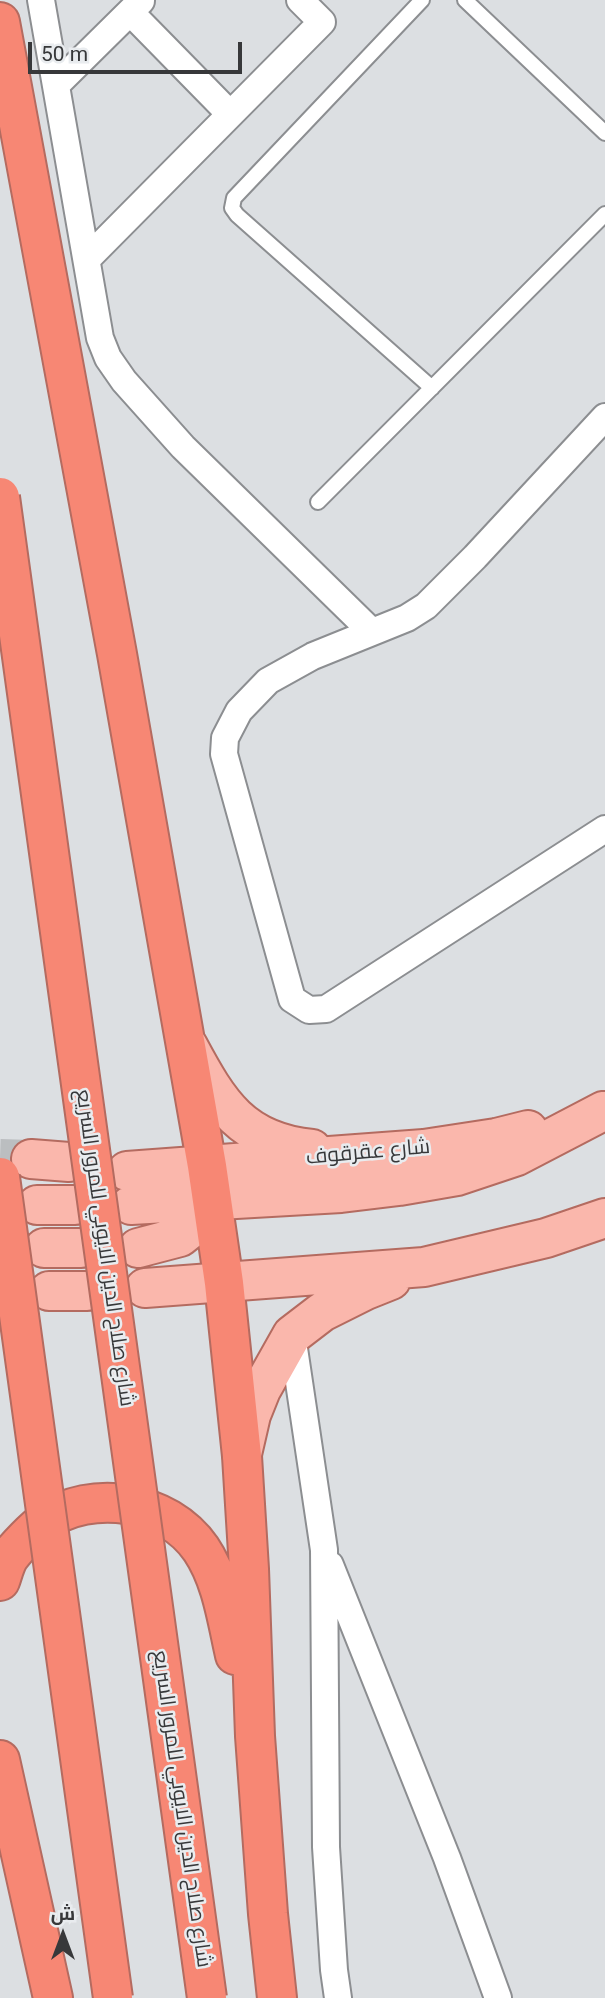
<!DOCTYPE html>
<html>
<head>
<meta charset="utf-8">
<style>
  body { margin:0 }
  #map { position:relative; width:605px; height:1998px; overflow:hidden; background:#dcdfe2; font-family:Roboto,Cairo,sans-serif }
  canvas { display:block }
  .north { position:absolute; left:28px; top:1900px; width:70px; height:70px; -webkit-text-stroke:5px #e9ecef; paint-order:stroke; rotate:0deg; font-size:19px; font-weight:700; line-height:28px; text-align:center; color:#37383a }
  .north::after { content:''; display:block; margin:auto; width:24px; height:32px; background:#37383a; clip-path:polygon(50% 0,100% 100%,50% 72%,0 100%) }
  .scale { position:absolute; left:28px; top:42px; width:214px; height:32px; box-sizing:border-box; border:4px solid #37383a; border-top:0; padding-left:9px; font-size:21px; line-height:24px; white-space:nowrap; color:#37383a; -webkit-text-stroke:5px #e9ecef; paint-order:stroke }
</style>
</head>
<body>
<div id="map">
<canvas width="605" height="1998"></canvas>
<div class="north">ش</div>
<div class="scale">50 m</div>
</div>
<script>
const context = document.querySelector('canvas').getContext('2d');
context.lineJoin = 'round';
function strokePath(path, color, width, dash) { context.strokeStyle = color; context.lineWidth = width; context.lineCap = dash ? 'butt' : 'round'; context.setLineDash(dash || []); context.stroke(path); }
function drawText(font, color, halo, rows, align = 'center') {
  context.font = font + ' Roboto,Cairo,sans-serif'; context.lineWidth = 5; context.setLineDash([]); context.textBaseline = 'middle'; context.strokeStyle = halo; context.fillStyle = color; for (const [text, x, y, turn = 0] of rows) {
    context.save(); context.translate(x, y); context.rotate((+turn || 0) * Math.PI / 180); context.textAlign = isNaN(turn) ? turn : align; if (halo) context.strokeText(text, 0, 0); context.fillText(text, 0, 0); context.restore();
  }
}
strokePath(new Path2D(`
  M0,1158L31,1159`), '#bbbec0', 38, [38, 19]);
const service = new Path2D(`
  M422,0L234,198L232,208L237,215L432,388
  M465,0L605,133
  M318,502L605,214`);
const minor = new Path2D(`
  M41,0L100,338L108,358L124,381L183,447L372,632
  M130,12L230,114
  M56,85L141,1
  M87,259L322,22L300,0
  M605,417L475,557L426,606L407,618L313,656L268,681L239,711L225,738L224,754L292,999L309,1010L326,1009L605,829
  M292,1335L324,1550L326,1847L334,1970L338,1998
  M330,1565L447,1858L498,1998`);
const primary = new Path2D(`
  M188,1046C219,1104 242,1142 312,1149
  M31,1159L69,1162
  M127,1171L424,1149L496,1138L528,1130
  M37,1205H75
  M131,1205L341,1193L399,1186L457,1176L517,1156L603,1111
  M44,1248H81
  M138,1248L180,1237L205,1217L211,1201
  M145,1288L424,1267L546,1238L605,1218
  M49,1291H87
  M242,1454L251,1415L261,1390L292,1335L322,1312L366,1290L391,1280`);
const motorway = new Path2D(`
  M0,22L117,654L207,1166L224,1283L242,1456L249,1569L255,1736L268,1914L277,1998
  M0,1581C3,1573 5,1563 10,1556C17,1547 34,1529 44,1522C92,1488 167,1500 201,1549C222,1580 227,1620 235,1655
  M0,1760L53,1998`);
strokePath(service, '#8c8e91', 18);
strokePath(minor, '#8c8e91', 30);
strokePath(primary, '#b46b60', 42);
strokePath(motorway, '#b46b60', 42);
strokePath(service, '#fff', 14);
strokePath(minor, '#fff', 26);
strokePath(primary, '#fab7ac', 38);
strokePath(motorway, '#f78774', 38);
const motorwayBridge = new Path2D(`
  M0,497L207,1998
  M0,1177L113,1998`);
strokePath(motorwayBridge, '#b46b60', 42, []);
strokePath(motorwayBridge, '#f78774', 38);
drawText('21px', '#37383a', '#e9ecef', [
  ["شارع عقرقوف",368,1153,-5],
  ["شارع صلاح الدين الايوبي للمرور السريع",104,1248,82],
  ["شارع صلاح الدين الايوبي للمرور السريع",181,1809,82]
]);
</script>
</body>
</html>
